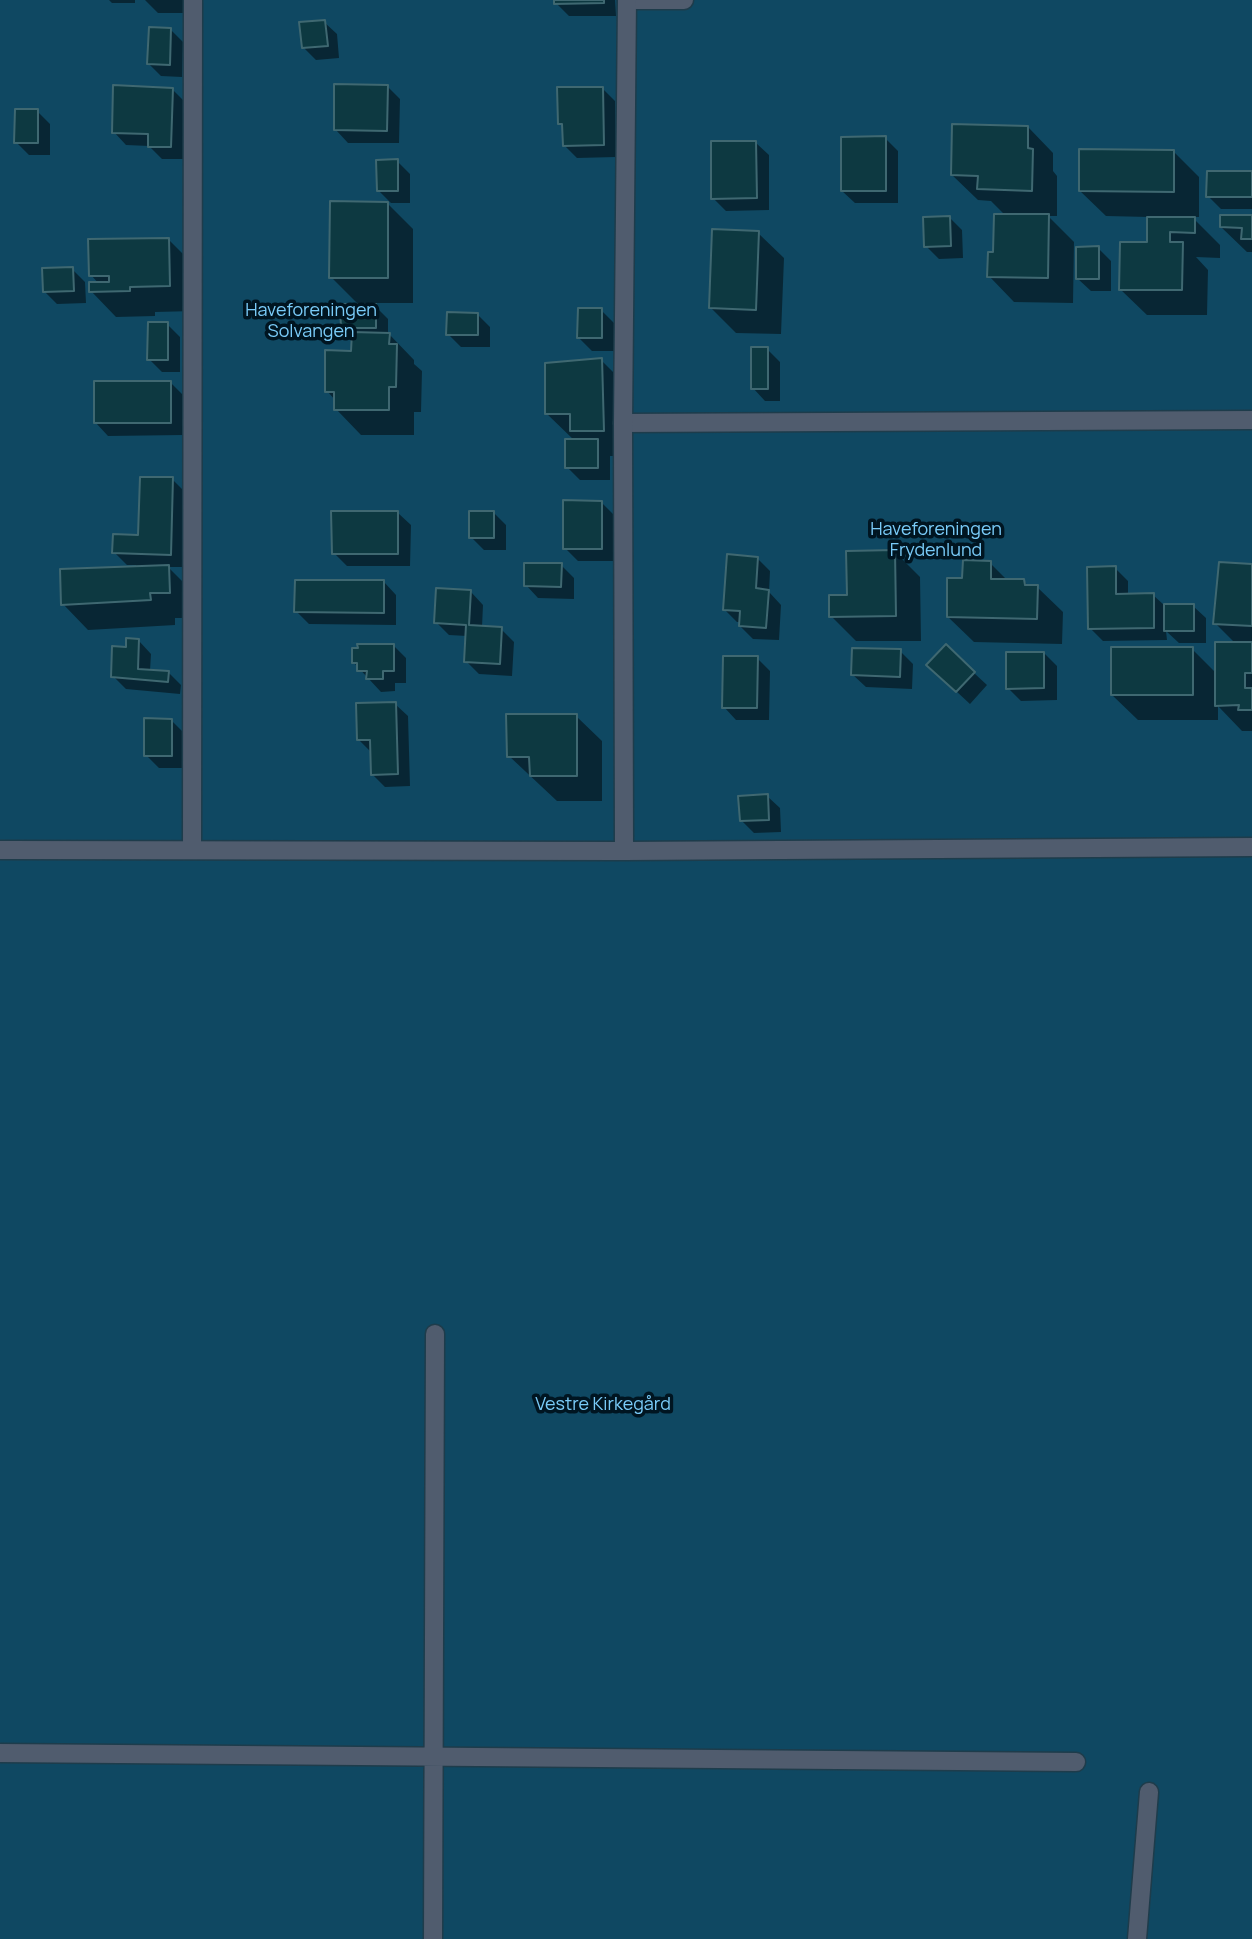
<!DOCTYPE html>
<html>
<head>
<meta charset="utf-8">
<style>
  body { margin:0 }
  canvas { display:block; background:#001f2f }
</style>
</head>
<body>
<canvas width="1252" height="1939"></canvas>
<script>
const context = document.querySelector('canvas').getContext('2d');
context.lineJoin = 'round';
function paint(path, color) { context.fillStyle = color; context.fill(path, 'evenodd'); }
function strokePath(path, color, width, dash) { context.strokeStyle = color; context.lineWidth = width; context.lineCap = dash ? 'butt' : 'round'; context.setLineDash(dash || []); context.stroke(path); }
function drawText(font, color, halo, rows, align = 'center') {
  context.font = font + ' Manrope,sans-serif'; context.lineWidth = 7; context.setLineDash([]); context.textBaseline = 'middle'; context.strokeStyle = halo; context.fillStyle = color; for (const [text, x, y, turn = 0] of rows) {
    context.save(); context.translate(x, y); context.rotate((+turn || 0) * Math.PI / 180); context.textAlign = isNaN(turn) ? turn : align; if (halo) context.strokeText(text, 0, 0); context.fillText(text, 0, 0); context.restore();
  }
}
paint(new Path2D(`
  M0,0H1252V1939H0Z`), '#0f4862');
paint(new Path2D(`
  M109,0H135V3H112Z
  M183,0V13H158L145,0Z
  M556,0H615L616,16H569L556,3Z
  M324,22L337,34L339,58L316,60L303,47Z
  M170,29L183,42L182,77L161,76L148,63Z
  M387,86L400,99L399,143H348L336,130Z
  M602,88L615,101L616,157L577,158L564,145V127L560,123Z
  M172,89L185,102L183,159H162L149,146L126,145L114,132Z
  M37,111L50,124V155H29L16,142Z
  M1028,127L1053,153V171L1057,176V216H1048L1074,242L1073,303L1014,302L989,276L1006,216L991,201L978,200L952,175Z
  M885,138L898,151V203H855L842,191Z
  M756,143L769,155V210L726,211L713,198Z
  M1173,151L1199,177V217H1192L1220,245V258L1196,257L1208,270L1207,315H1147L1121,290L1149,244V217L1106,216L1080,191Z
  M397,161L410,174V203H391L378,190Z
  M1252,173V209H1221L1208,196Z
  M388,204L413,229V303H372L388,319V333L414,360V364L422,371L421,412H414V435H361L336,409V401L327,391L353,352V339L342,327L360,306L331,277Z
  M949,217L962,230L963,258L939,259L926,246Z
  M1252,217V252H1247L1221,227Z
  M758,233L784,258L781,334L736,333L710,307Z
  M168,239L194,265L195,311L155,312V316L116,317L91,291L99,284L91,275Z
  M1098,248L1111,261V291H1091L1078,279Z
  M72,269L85,282L86,303L57,304L44,291Z
  M601,310L614,323V351H592L579,338Z
  M477,314L490,327V347H461L448,334Z
  M167,324L180,337V372H162L149,359Z
  M767,349L780,362V401H765L753,388Z
  M601,360L627,386L629,456H610V480H580L567,467L575,441L547,414Z
  M170,382L183,395V435L108,436L96,423Z
  M172,479L185,492L183,567H168L194,593L195,618H175V625L88,630L63,604L136,568V565H127L114,552L140,537Z
  M601,502L614,515V561H578L565,548Z
  M493,512L506,525V550H484L471,537Z
  M398,513L411,525L410,566H347L334,553Z
  M895,552L920,577L921,641H856L831,616Z
  M757,558L770,571L769,592L781,605L779,640L753,639L740,626L741,622H737L724,609Z
  M990,563L1008,581H1024L1029,587H1037L1063,612L1062,644L974,642L948,617L964,580Z
  M561,565L574,578V599L538,598L526,585Z
  M1252,565V731H1242L1218,706V720H1138L1112,695L1192,649L1216,673L1236,644L1215,623Z
  M1115,568L1128,581V595H1153L1164,605L1193,606L1206,618V643H1179L1166,631L1167,640L1103,641L1090,628Z
  M384,582L396,595V625L309,624L296,611Z
  M471,592L483,605L482,627L501,629L514,642L512,676L479,674L466,661L467,636L449,635L436,622Z
  M139,641L151,654L150,671L168,672L181,685L180,694L126,689L113,676L128,649Z
  M393,645L406,658V683H395V691L381,692L354,663Z
  M900,651L913,664L912,689L866,687L853,675Z
  M1044,653L1057,666V700L1021,701L1008,688Z
  M757,658L770,671L769,720H736L724,707Z
  M974,673L987,685L970,704L942,678Z
  M395,704L408,716L410,786L385,787L373,775L372,753L358,739Z
  M576,716L602,741V801H557L509,756Z
  M171,720L184,733V768H159L146,755Z
  M767,796L780,808L781,832L754,833L741,820Z`), '#0007');
const building = new Path2D(`
  M554,0H604V3L554,4Z
  M325,20L328,46L302,48L299,22Z
  M149,27L171,28L170,65L147,64Z
  M334,84L388,85L387,131L334,130Z
  M113,85L173,88L171,147H148V134L112,133Z
  M557,87H603L604,145L563,146L562,124H558Z
  M15,109H38V143H14Z
  M952,124L1028,126V148L1033,149L1032,191L977,189L978,176L951,175Z
  M886,136V191H841V137Z
  M711,141H756L757,198L711,199Z
  M1079,149L1174,150V192L1079,191Z
  M398,159V191H377L376,160Z
  M1207,171H1252V197H1206Z
  M330,201L388,202V278H329Z
  M994,214H1049L1048,278L987,277L988,252H993Z
  M1220,215H1252V239H1241L1242,228L1220,227Z
  M950,216L951,246L924,247L923,217Z
  M1147,217H1195V233L1170,232V242H1183L1182,290H1119L1120,242H1147Z
  M712,229L759,231L756,310L709,308Z
  M169,238L170,286L130,287V291L89,292V282H109V276H89L88,239Z
  M1099,246V279H1076V247Z
  M73,267L74,291L43,292L42,268Z
  M340,304H376V328H341Z
  M578,308H602V338H577Z
  M447,312L478,313V335H446Z
  M148,322H168V360H147Z
  M352,332L390,333L389,344H397L396,387H389V410H334V392H325V350L351,351Z
  M751,347H768V389H751Z
  M602,358L604,431H570V414H545V363Z
  M94,381H171V423H94Z
  M565,439H598V468H565Z
  M140,477H173L171,555L112,553L113,534L138,535Z
  M563,500L602,501V549H563Z
  M331,511H398V554H332Z
  M469,511H494V538H469Z
  M895,550L896,616L829,617V595H847L846,551Z
  M727,554L758,557L756,588L769,590L766,628L739,626L740,611L723,610Z
  M963,560L991,561V579H1024L1025,585H1038L1037,619L947,617V578H962Z
  M1219,562L1252,564V626L1213,624Z
  M524,563H562L561,587L524,586Z
  M169,565L170,593H150L151,600L61,605L60,569Z
  M1116,566V594L1154,593V628L1088,629L1087,567Z
  M295,580H384V613L294,612Z
  M436,588L471,590L469,625L502,627L500,664L464,662L466,625L434,623Z
  M1164,604H1194V631H1164Z
  M126,638L139,639L138,669L169,671L168,682L111,677L112,646L126,647Z
  M1215,642H1252V673H1245V688H1252V710H1238L1239,705L1215,706Z
  M357,644H394V671H383V679H366L367,671H357V663H352V648H358Z
  M946,644L975,672L956,692L926,665Z
  M1111,647H1193V695H1111Z
  M852,648L901,649L900,677L851,675Z
  M1006,652H1044V688L1006,689Z
  M723,656H758L757,708H722Z
  M396,702L398,774L371,775L370,740H357L356,703Z
  M506,714H577V776H530L529,757H507Z
  M144,718L172,719V756H144Z
  M768,794L769,820L740,821L738,796Z`);
paint(building, '#0d3941');
strokePath(building, '#3f6871', 2);
const service = new Path2D(`
  M627,0H684
  M623,423L1252,420
  M0,1753L1076,1762
  M433,1939L435,1334
  M1137,1939L1149,1792`);
const minor = new Path2D(`
  M0,850L624,851L1252,847
  M192,850L193,0
  M624,851L623,423L627,0`);
strokePath(service, '#1e3c4b', 21);
strokePath(minor, '#1e3c4b', 21);
strokePath(service, '#505c6e', 18);
strokePath(minor, '#505c6e', 18);
drawText('18px', '#79cbf8', '#001521', [
  ["Haveforeningen",311,311],
  ["Solvangen",311,332],
  ["Haveforeningen",936,530],
  ["Frydenlund",936,551],
  ["Vestre Kirkegård",603,1405]
]);
</script>
</body>
</html>
